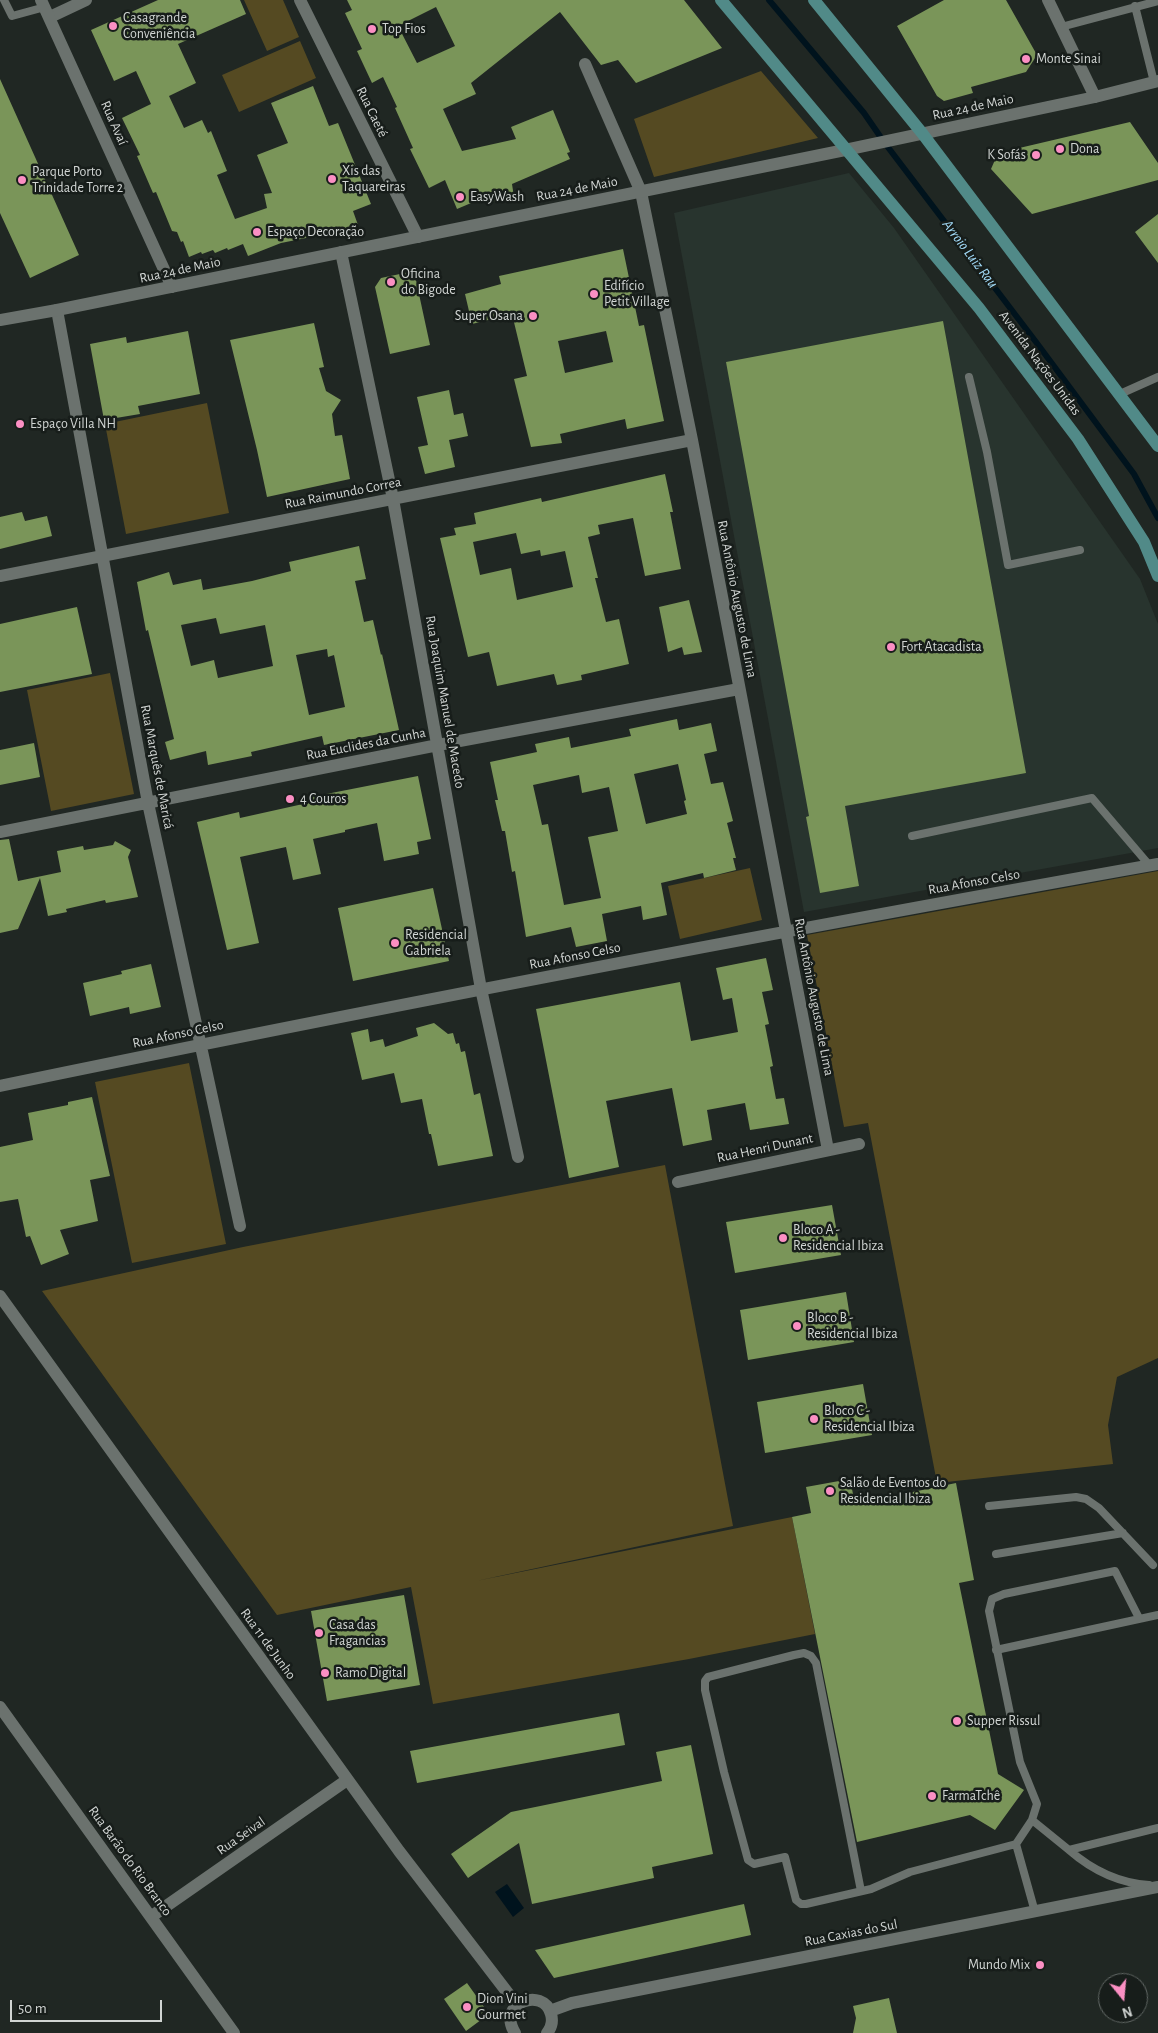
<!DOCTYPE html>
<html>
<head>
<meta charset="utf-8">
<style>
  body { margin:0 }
  #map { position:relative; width:1158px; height:2033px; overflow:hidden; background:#202723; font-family:"Alegreya Sans",sans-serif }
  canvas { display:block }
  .north { position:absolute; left:1098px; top:1973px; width:50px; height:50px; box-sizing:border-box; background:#171d1a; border:1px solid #616764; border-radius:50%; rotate:163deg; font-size:14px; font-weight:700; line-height:20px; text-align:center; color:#d1d5d3 }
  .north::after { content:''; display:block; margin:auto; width:18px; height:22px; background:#fb8fc3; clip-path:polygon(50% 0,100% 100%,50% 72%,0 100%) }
  .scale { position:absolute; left:10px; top:2000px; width:152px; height:22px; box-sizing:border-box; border:2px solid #d1d5d3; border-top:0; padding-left:6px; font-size:15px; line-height:18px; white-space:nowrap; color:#d1d5d3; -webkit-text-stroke:4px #171d1a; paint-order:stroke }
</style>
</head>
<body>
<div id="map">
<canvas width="1158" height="2033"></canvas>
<div class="north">N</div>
<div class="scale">50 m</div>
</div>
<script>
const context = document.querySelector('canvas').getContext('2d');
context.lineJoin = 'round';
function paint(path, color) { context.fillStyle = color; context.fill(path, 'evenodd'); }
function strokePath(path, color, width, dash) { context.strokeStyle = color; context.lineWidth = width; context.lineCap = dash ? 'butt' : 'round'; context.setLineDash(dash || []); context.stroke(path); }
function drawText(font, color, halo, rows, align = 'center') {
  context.font = font + ' "Alegreya Sans",sans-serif'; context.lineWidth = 5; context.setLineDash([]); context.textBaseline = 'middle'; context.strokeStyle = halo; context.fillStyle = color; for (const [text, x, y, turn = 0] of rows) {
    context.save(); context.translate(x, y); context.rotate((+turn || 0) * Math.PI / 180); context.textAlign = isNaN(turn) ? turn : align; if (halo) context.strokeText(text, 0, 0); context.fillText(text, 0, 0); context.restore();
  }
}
paint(new Path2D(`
  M849,173L894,228L1140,579L1158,624V848L804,912L674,213Z`), '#28342e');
paint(new Path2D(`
  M244,0H283L299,37L267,51Z
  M300,41L316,78L239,112L222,75Z
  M761,71L818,138L654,177L634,119Z
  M207,403L229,513L126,534L105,424Z
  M110,673L134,794L51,811L27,690Z
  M750,868L762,920L680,939L668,886Z
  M1158,871V1358L1117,1377L1108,1425L1113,1464L937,1483L868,1123L844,1127L807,935Z
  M189,1063L226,1244L132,1263L95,1082Z
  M665,1165L733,1526L476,1581L792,1517L815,1634L689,1659L433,1704L411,1587L277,1615L42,1291L243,1247Z`), '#554a22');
paint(new Path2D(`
  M507,1884L524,1908L513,1917L495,1892Z`), '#00131d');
strokePath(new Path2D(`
  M769,0L864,113L884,142L1036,342L1134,474L1158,518`), '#00131d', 6);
paint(new Path2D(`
  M158,0H240L246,14L178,44L196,83L169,96L184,128L202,120L208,133L211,131L227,171L217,175L235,219L267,208L264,194L272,193L257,155L288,143L271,103L313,86L329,126L338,123L371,204L353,211L358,225L328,237L326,234L281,243L248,256L243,244L228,250L227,248L215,253L213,250L202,254L201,252L189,257L183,241L181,242L177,232L172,231L156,192L153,193L137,156L140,155L122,118L151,104L136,71L114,81L91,30Z
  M347,0H684L722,48L636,83L618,60L601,65L560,12L471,83L476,94L443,109L462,151L516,139L511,127L553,110L570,152L567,153L570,159L512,184L514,197L491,202L490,195L457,209L445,180L429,188L410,149L413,148L395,108L397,107L383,77L372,83L357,51L362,49L345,13L352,10ZM436,7L455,46L417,63L398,26Z
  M944,0H1006L1037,55L1026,72L971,87L973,93L944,101L937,96L897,26Z
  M0,79L79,255L30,278L0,213Z
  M1130,122L1158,163V180L1032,214L991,169L998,153Z
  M1158,214V263L1135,232Z
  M623,249L639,326L644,325L664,421L627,429L625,419L560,434L562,443L531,447L514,379L527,376L512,314L472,324L465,294L501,284L499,276ZM606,331L613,362L565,373L558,341Z
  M414,271L430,345L390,354L375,287L381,278Z
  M943,321L1026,773L845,806L859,886L820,893L806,817L809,816L726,362Z
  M314,323L324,367L319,368L326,391L341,400L332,414L335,436L342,435L350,479L267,497L257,450L230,340Z
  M188,331L200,394L138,406L140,414L104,420L90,344L126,337L127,343Z
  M449,390L454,415L463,413L468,436L449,440L455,467L425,474L418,447L428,445L417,397Z
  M665,474L673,512H670L681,569L645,576L633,518L598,525L600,534L588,537L598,578H595L606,622L619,619L629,664L581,675L582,680L557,685L554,674L497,686L489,652L468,657L440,538L456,535L454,528L476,524L474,513L541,498L542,502ZM516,533L521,554L540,550L541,556L565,551L573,587L517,600L511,568L480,575L473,542Z
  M22,512L25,521L47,516L52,536L0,549V517Z
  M359,546L366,579L355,581L364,622L373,620L381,655L382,654L399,730L324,745L322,736L251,752L252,756L208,765L206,751L170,760L165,742L174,739L148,630L146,631L137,582L169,572L173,585L201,579L203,590L252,581L291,571L289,562ZM216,618L220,634L265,625L273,666L218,678L214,660L191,666L181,625ZM327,649L328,657L334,655L345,707L309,715L296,655Z
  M689,600L702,652L684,655L682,647L668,652L659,607Z
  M77,607L92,674L0,692V624Z
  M677,719L679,730L711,723L717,751L704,754L711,784L723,782L733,821L727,823L736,858H733L736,870L704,878L703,873L661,883L667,915L643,920L641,906L602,914L607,941L576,947L571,927L526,937L515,871L512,872L505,831H502L495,800H498L490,762L537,752L535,744L569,737L571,748L631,736L629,729ZM678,764L686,800L684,801L687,814L646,824L634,774ZM579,775L582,793L609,787L618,831L588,837L601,898L564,905L548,824L542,825L533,785Z
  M34,743L40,777L0,785V750Z
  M418,776L431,839L417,842L419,854L384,861L377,823L345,830V832L313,839L321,874L293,880L286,847L240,857L259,943L227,950L197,822L239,812L240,818L312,802L311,797Z
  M9,839L18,881L61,872L57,851L83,846L84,850L113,845L115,841L131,850L128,857L138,897L106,903L105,900L66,909L67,912L48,916L40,878L18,929L0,933V840Z
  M433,888L449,961L353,981L338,908Z
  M766,958L773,990L762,992L769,1024L765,1025L773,1066L770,1067L776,1099L784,1098L789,1124L750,1130L745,1103L707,1110L712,1140L683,1146L672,1088L606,1101L619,1167L569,1178L536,1009L680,982L691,1041L738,1032L732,998L723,1000L716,968Z
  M151,964L161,1007L130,1014L129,1007L90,1016L83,983L122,974L121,971Z
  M434,1023L448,1034L453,1033L456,1044L459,1043L461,1052L465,1051L474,1095L480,1093L493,1156L438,1166L431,1134H429L422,1099L401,1103L394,1073L362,1080L351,1033L368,1029L370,1042L383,1039L385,1047L418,1036L416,1028Z
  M92,1097L110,1176L90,1180L98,1221L60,1230L69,1254L41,1265L30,1236L26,1237L18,1199L0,1202V1147L33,1140L28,1113L68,1105V1102Z
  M832,1205L841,1255L735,1273L726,1222Z
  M846,1292L854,1342L748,1360L740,1310Z
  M863,1384L872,1435L765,1453L757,1402Z
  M850,1479L855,1504L956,1483L974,1580L959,1583L998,1774L1024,1790L995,1830L970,1815L857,1842L792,1517L811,1513L806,1487Z
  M404,1595L420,1685L327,1701L311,1611Z
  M619,1713L625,1745L417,1783L410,1751Z
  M691,1745L713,1854L652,1867L654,1878L532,1904L519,1843L468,1878L451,1854L511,1812L662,1781L656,1752Z
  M744,1904L751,1935L554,1978L535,1950Z
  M467,1983L489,2014L466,2031L444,1999Z
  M889,1998L897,2033H853L856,2018L853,2006Z`), '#7a9559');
strokePath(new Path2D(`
  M4,0L12,16L45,7
  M1135,6L1154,82
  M1061,27L1158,1
  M969,377L987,452L1008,565L1080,550
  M1120,394L1158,377
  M912,836L1092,798L1150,866
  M989,1506L1076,1497L1086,1499L1099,1508L1153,1565
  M996,1554L1123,1533
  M996,1650L1158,1615
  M1032,1820L1069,1850L1158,1828
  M1016,1844L1035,1912
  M1069,1850C1092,1870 1118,1883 1149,1885
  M861,1891L816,1663L811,1656L804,1653L794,1655L708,1677L705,1681V1690L724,1772L748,1860L754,1864L785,1857L796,1900L801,1904H806L871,1889L910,1872L1016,1844L1032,1820L1037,1804L1020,1762L989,1611L992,1599L1004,1594L1115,1571L1139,1618`), '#6b726e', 8);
strokePath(new Path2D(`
  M300,0L418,237
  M50,17L86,0
  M585,64L641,192L692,440L828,1150
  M341,252L393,499L481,989L518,1157
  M57,310L148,803L240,1226
  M0,576L692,440
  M0,832L438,745L739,689
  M0,1086C385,1006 771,933 1158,864
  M678,1182L859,1144
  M0,1707L234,2033
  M152,1916L347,1780`), '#6b726e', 12);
strokePath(new Path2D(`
  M41,0L172,287
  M1048,0L1095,97
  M0,320L57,310L845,150L1095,97L1158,81
  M0,1296L399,1851L517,2005
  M550,2011L572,2003L1158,1887
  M515,2033C496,2003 543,1986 551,2014C553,2021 552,2027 547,2033`), '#6b726e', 12);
strokePath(new Path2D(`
  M721,0L979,308L1078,439L1144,542L1158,576
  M814,0L922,133L1158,446`), '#518a88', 12);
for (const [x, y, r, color] of [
  [113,26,5,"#fb8fc3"],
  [372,29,5,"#fb8fc3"],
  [1026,59,5,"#fb8fc3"],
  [1060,149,5,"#fb8fc3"],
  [1036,155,5,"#fb8fc3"],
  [332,179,5,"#fb8fc3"],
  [22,180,5,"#fb8fc3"],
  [460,197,5,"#fb8fc3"],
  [257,232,5,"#fb8fc3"],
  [391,282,5,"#fb8fc3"],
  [594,294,5,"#fb8fc3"],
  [533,316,5,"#fb8fc3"],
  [20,424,5,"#fb8fc3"],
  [891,647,5,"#fb8fc3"],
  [290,799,5,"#fb8fc3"],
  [395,943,5,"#fb8fc3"],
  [783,1238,5,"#fb8fc3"],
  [797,1326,5,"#fb8fc3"],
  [814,1419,5,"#fb8fc3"],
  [830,1491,5,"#fb8fc3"],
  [319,1633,5,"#fb8fc3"],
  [325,1673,5,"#fb8fc3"],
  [957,1721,5,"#fb8fc3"],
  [932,1796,5,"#fb8fc3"],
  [1040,1965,5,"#fb8fc3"],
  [467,2007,5,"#fb8fc3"]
]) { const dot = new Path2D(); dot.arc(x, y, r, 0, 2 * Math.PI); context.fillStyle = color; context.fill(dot); strokePath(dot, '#171d1a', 2); }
drawText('14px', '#d1d5d3', '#171d1a', [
  ["Casagrande",123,18],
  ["Conveniência",123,34],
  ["Top Fios",382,29],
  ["Monte Sinai",1036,59],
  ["Dona",1070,149],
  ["K Sofás",1026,155,"right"],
  ["Xis das",342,171],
  ["Taquareiras",342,187],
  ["Parque Porto",32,172],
  ["Trinidade Torre 2",32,188],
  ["EasyWash",470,197],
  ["Espaço Decoração",267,232],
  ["Oficina",401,274],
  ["do Bigode",401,290],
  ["Edifício",604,286],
  ["Petit Village",604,302],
  ["Super Osana",523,316,"right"],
  ["Espaço Villa NH",30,424],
  ["Fort Atacadista",901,647],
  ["4 Couros",300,799],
  ["Residencial",405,935],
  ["Gabriela",405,951],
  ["Bloco A -",793,1230],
  ["Residencial Ibiza",793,1246],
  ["Bloco B -",807,1318],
  ["Residencial Ibiza",807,1334],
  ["Bloco C -",824,1411],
  ["Residencial Ibiza",824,1427],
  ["Salão de Eventos do",840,1483],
  ["Residencial Ibiza",840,1499],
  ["Casa das",329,1625],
  ["Fragancias",329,1641],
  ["Ramo Digital",335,1673],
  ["Supper Rissul",967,1721],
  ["FarmaTchê",942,1796],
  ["Mundo Mix",1030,1965,"right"],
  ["Dion Vini",477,1999],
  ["Gourmet",477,2015]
], 'left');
drawText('14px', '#d1d5d3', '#171d1a', [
  ["Rua 24 de Maio",973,107,-12],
  ["Rua Caeté",372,112,64],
  ["Rua Avaí",114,123,66],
  ["Rua 24 de Maio",577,189,-11],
  ["Rua 24 de Maio",180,270,-12],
  ["Avenida Nações Unidas",1040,363,53],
  ["Rua Raimundo Correa",343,493,-11],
  ["Rua Antônio Augusto de Lima",737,599,79],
  ["Rua Joaquim Manuel de Macedo",445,702,80],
  ["Rua Euclides da Cunha",366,744,-11],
  ["Rua Marquês de Maricá",157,767,79],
  ["Rua Afonso Celso",974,882,-10],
  ["Rua Afonso Celso",575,956,-11],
  ["Rua Antônio Augusto de Lima",814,997,79],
  ["Rua Afonso Celso",178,1034,-12],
  ["Rua Henri Dunant",765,1148,-12],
  ["Rua 11 de Junho",268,1644,54],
  ["Rua Seival",241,1836,-35],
  ["Rua Barão do Rio Branco",130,1861,54],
  ["Rua Caxias do Sul",851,1933,-11]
]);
drawText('italic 15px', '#a2dbf9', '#171d1a', [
  ["Arroio Luiz Rau",970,254,53]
]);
</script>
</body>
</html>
